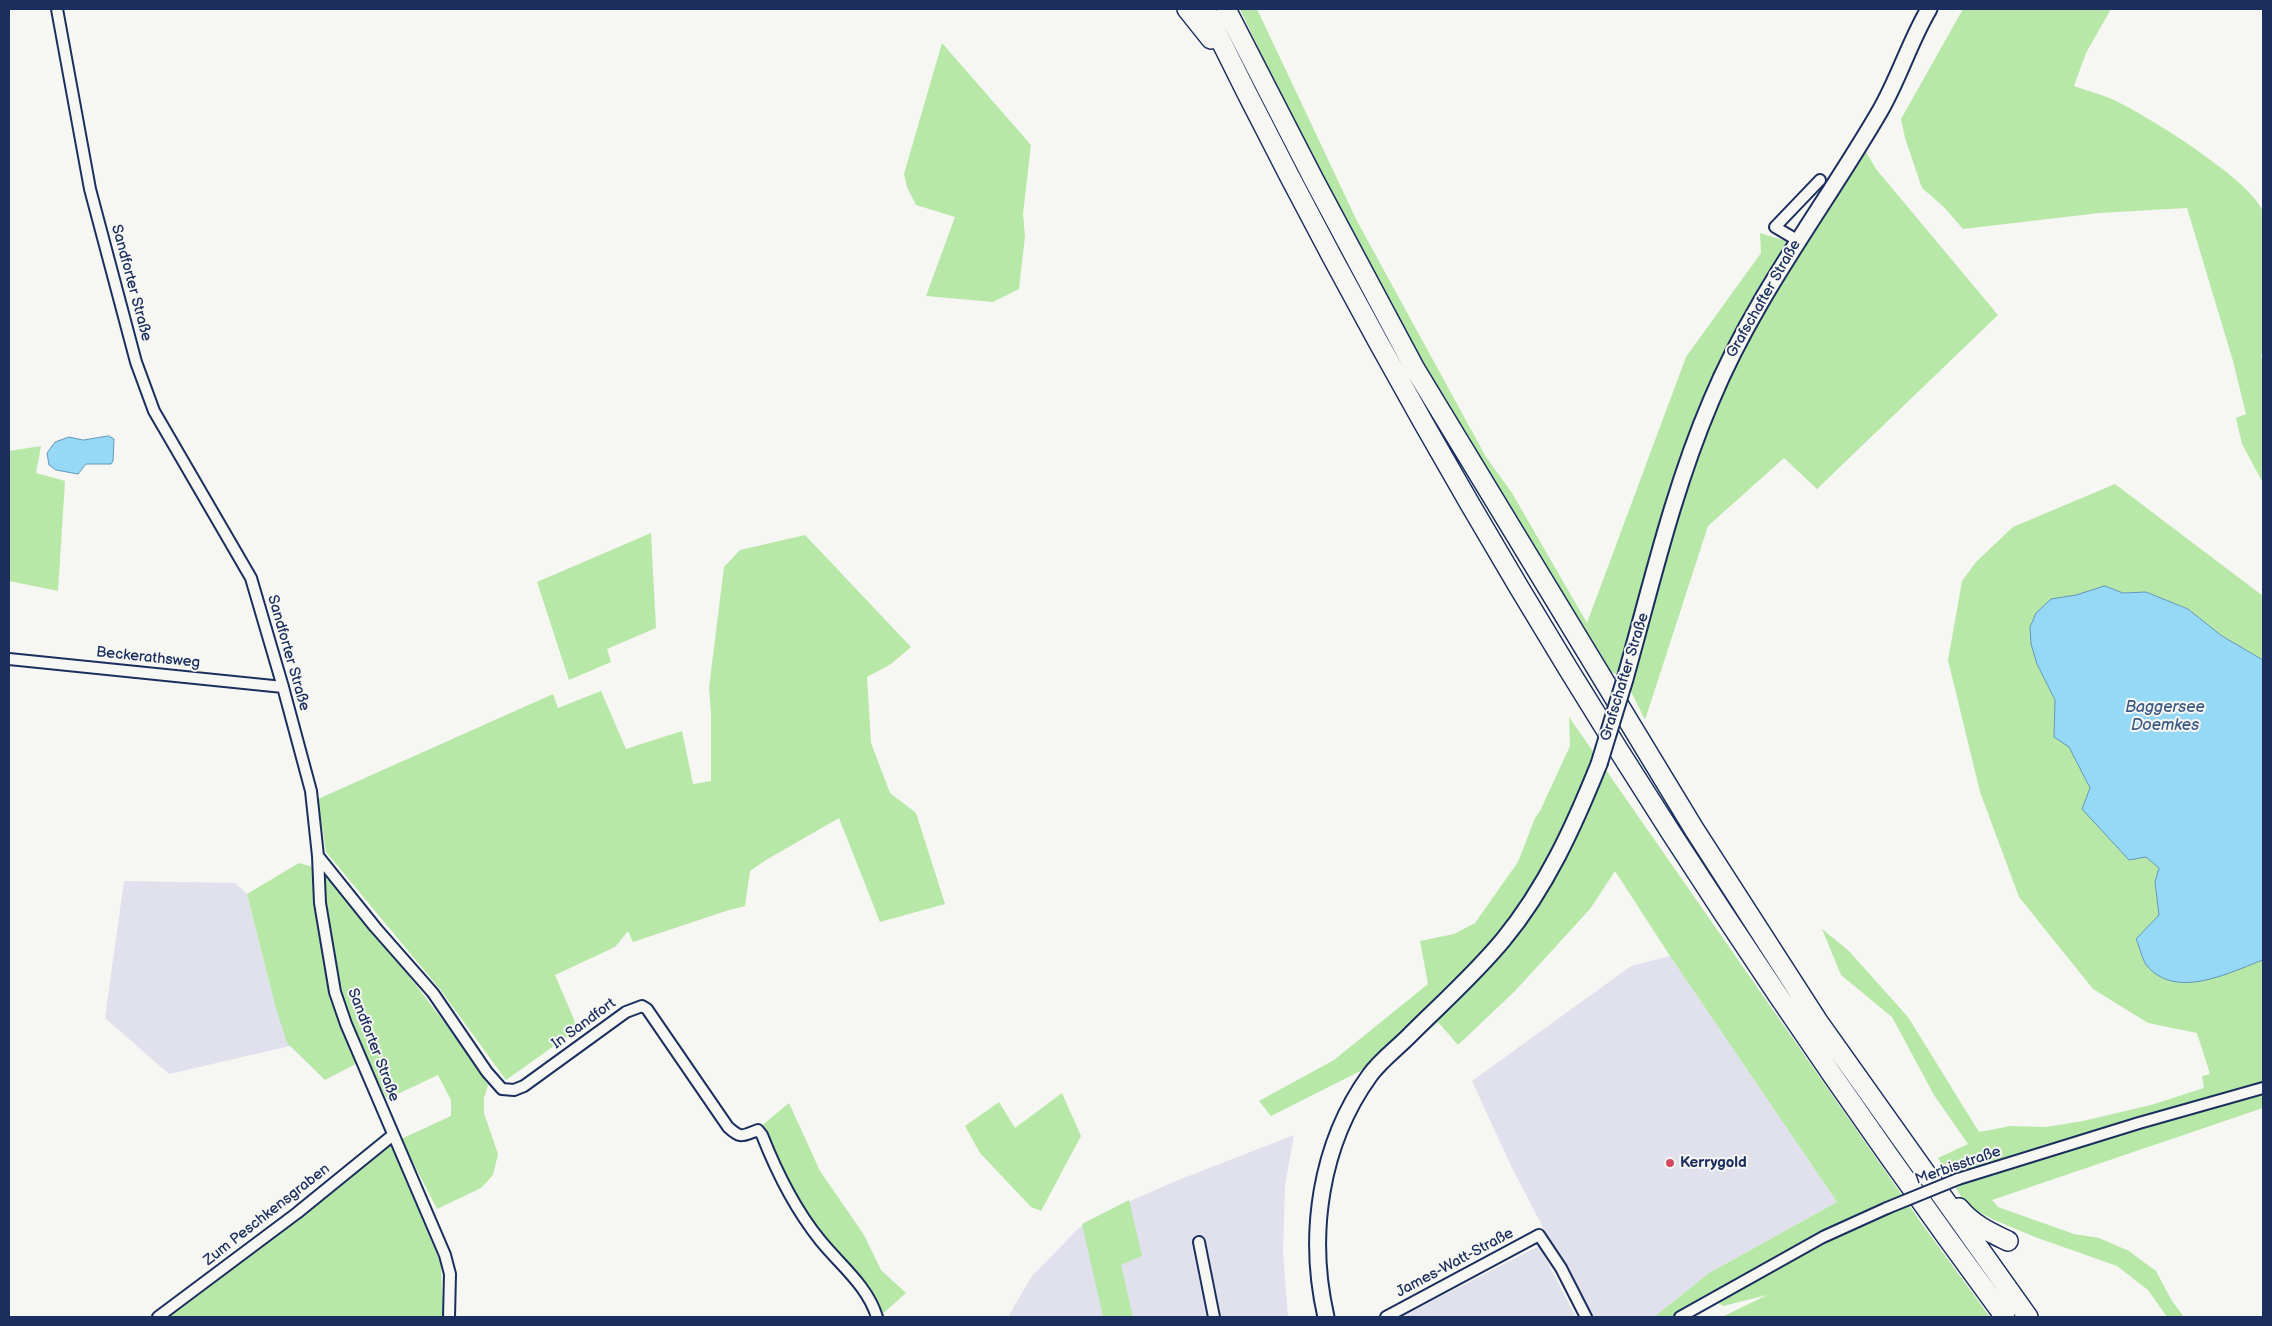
<!DOCTYPE html>
<html>
<head>
<meta charset="utf-8">
<style>
  body { margin:0 }
  #map { position:relative; width:2272px; height:1326px; overflow:hidden; background:#f6f6f2; font-family:"Balsamiq Sans",sans-serif }
  canvas { display:block }
  .frame { position:absolute; inset:0; border:10px solid #1b2f5e; pointer-events:none }
</style>
</head>
<body>
<div id="map">
<canvas width="2272" height="1326"></canvas>
<div class="frame"></div>
</div>
<script>
const context = document.querySelector('canvas').getContext('2d');
context.lineJoin = 'round';
function paint(path, color) { context.fillStyle = color; context.fill(path, 'evenodd'); }
function strokePath(path, color, width, dash) { context.strokeStyle = color; context.lineWidth = width; context.lineCap = dash ? 'butt' : 'round'; context.setLineDash(dash || []); context.stroke(path); }
function drawText(font, color, halo, rows, align = 'center') {
  context.font = font + ' "Balsamiq Sans",sans-serif'; context.lineWidth = 4; context.setLineDash([]); context.textBaseline = 'middle'; context.strokeStyle = halo; context.fillStyle = color; for (const [text, x, y, turn = 0] of rows) {
    context.save(); context.translate(x, y); context.rotate((+turn || 0) * Math.PI / 180); context.textAlign = isNaN(turn) ? turn : align; if (halo) context.strokeText(text, 0, 0); context.fillText(text, 0, 0); context.restore();
  }
}
paint(new Path2D(`
  M124,881L235,883L247,894L275,1005L290,1046L169,1074L105,1018Z
  M1670,956L1837,1202L1709,1273L1654,1317H1590L1512,1168L1472,1081L1631,966Z
  M1294,1135L1285,1186L1283,1252L1288,1317H1010L1009,1315L1032,1276L1079,1228L1128,1202L1176,1181Z
  M1539,1246L1576,1317H1401Z`), '#e0e1ed');
paint(new Path2D(`
  M1240,9H1257L1357,221L1486,457L1512,493L1587,623L1686,357L1761,253L1760,233L1786,241L1773,277L1804,244L1866,152L1876,169L1998,315L1817,489L1784,458L1708,526L1645,720L1625,679L1593,662L1497,510L1319,178Z
  M1963,9H2111L2086,53L2074,86C2087,91 2101,94 2114,100C2146,115 2253,181 2263,212V354L2261,355L2263,366V483L2242,444L2236,418L2246,414L2233,361L2187,208L2099,213L1963,229L1944,207L1922,188L1905,138L1901,119Z
  M942,43L1031,145L1023,214L1025,236L1019,289L993,302L926,296L955,217L916,205L907,187L904,174Z
  M41,446L36,473L65,481L58,591L9,581V451Z
  M2115,484L2263,596V660L2222,636L2188,609L2146,592L2123,593L2105,586L2037,664L2055,700L2054,737L2069,746L2090,788L2146,857L2159,868L2155,882L2159,915L2137,939L2230,972L2263,960V1108L1992,1200L1998,1207L2074,1234L2099,1238L2129,1251L2156,1271L2172,1301L2184,1317H2167L2148,1290L2117,1266L2035,1237L1992,1219L1966,1205L1938,1158L1968,1144L1934,1095L1892,1017L1841,975L1822,929L1849,951L1908,1017L1979,1132L2011,1126L2046,1127L2083,1121L2151,1105L2204,1088L2202,1076L2210,1074L2197,1033L2148,1023L2093,989L2019,897L1980,792L1948,660L1962,581L1976,562L2013,527Z
  M651,533L656,628L607,649L611,662L569,680L537,582Z
  M805,535L911,647L891,664L867,677L871,743L890,793L916,813L945,904L880,922L839,818L766,860L750,871L745,906L726,911L633,942L628,931L615,947L555,975L578,1029L506,1080L439,988L326,852L318,799L553,694L558,708L601,691L626,749L682,731L693,784L711,781V714L709,688L724,567L740,550Z
  M1569,717L1922,1224L1990,1317H1722L1767,1295L1723,1306L1716,1301L1706,1298L1675,1317H1654L1709,1273L1837,1202L1670,956L1615,871L1590,909L1515,991L1458,1045L1438,1022L1410,1046L1271,1116L1259,1101L1334,1060L1428,984L1420,941L1454,934L1475,923L1518,862L1535,818L1540,811L1570,746Z
  M299,863L324,870L341,887L460,1043L488,1085L484,1098V1113L498,1154L493,1175L481,1188L437,1209L401,1139L451,1116V1100L438,1075L387,1099L365,1059L325,1080L287,1043L275,1005L247,894Z
  M1062,1093L1081,1136L1041,1211L1031,1207L980,1153L965,1126L999,1102L1015,1128Z
  M789,1103L820,1171L864,1235L881,1270L906,1293L880,1316L797,1202L760,1127Z
  M390,1143L441,1264L443,1317H164Z
  M1129,1200L1142,1256L1121,1265L1133,1317H1103L1082,1224Z`), '#b8e8a7');
const water = new Path2D(`
  M109,436L114,439L113,461L111,464H86L78,474L56,470L49,465L47,453L55,442L69,437L83,440Z
  M2105,586L2123,593L2146,592L2188,609L2222,636L2263,660V960C2230,972 2178,1000 2148,967C2142,961 2140,947 2136,939L2159,915L2155,882L2159,868L2146,857L2129,860L2082,809L2090,788L2069,747L2054,737L2055,700L2037,664L2031,644L2030,627L2036,613L2051,599L2076,595Z`);
paint(water, '#95d9f7');
strokePath(water, '#6495ba', 1);
const street = new Path2D(`
  M57,9L90,189L136,362L154,411L251,578L283,687L311,791L318,856L320,903L335,992L346,1024L445,1255L450,1274L449,1317
  M1797,240L1775,227L1820,180
  M9,659L283,687
  M318,856L375,927L433,993L487,1072L502,1089L514,1090L524,1086L626,1012L642,1006L647,1009L728,1127C741,1139 742,1136 758,1130L762,1135C777,1173 794,1208 820,1240C840,1265 867,1285 877,1317
  M1958,1179L2139,1123L2263,1088
  M1199,1242L1214,1317
  M158,1317L297,1213L393,1135
  M1386,1317L1539,1235L1561,1268L1586,1317
  M1680,1317L1823,1237L1887,1208`);
const secondary = new Path2D(`
  M1625,679C1651,586 1673,490 1711,401C1755,295 1823,209 1880,111C1899,78 1910,41 1929,9
  M1326,1317C1307,1235 1320,1144 1370,1075C1380,1061 1396,1049 1408,1037C1440,1005 1474,975 1503,940C1546,888 1574,826 1599,764`);
const highway = new Path2D(`
  M1187,9L1211,39
  M1205,9C1430,468 1702,906 2005,1317
  M1226,9L1314,180L1415,369L1694,829L1817,1020L2028,1317
  M1959,1208C1972,1224 1989,1232 2008,1241`);
strokePath(street, '#1b2f5e', 14);
strokePath(secondary, '#1b2f5e', 19);
strokePath(highway, '#1b2f5e', 22);
strokePath(street, '#f6f6f2', 10);
strokePath(secondary, '#f6f6f2', 15);
strokePath(highway, '#f6f6f2', 19);
const streetBridge = new Path2D(`
  M1887,1208L1958,1179`);
const secondaryBridge = new Path2D(`
  M1599,764L1625,679`);
strokePath(streetBridge, '#1b2f5e', 14, []);
strokePath(secondaryBridge, '#1b2f5e', 19, []);
strokePath(streetBridge, '#f6f6f2', 10);
strokePath(secondaryBridge, '#f6f6f2', 15);
for (const [x, y, r, color] of [
  [1670,1163,5,"#d1495b"]
]) { const dot = new Path2D(); dot.arc(x, y, r, 0, 2 * Math.PI); context.fillStyle = color; context.fill(dot); strokePath(dot, '#f6f6f2', 2); }
drawText('15px', '#1b2f5e', '#f6f6f2', [
  ["Sandforter Straße",131,283,75],
  ["Grafschafter Straße",1764,299,-60],
  ["Sandforter Straße",288,653,74],
  ["Beckerathsweg",148,658,6],
  ["Grafschafter Straße",1625,677,-73],
  ["In Sandfort",584,1024,-36],
  ["Sandforter Straße",373,1045,69],
  ["Merbisstraße",1958,1166,-19],
  ["Zum Peschkensgraben",267,1215,-38],
  ["James-Watt-Straße",1455,1263,-28]
]);
drawText('bold 15px', '#1b2f5e', '#f6f6f2', [
  ["Kerrygold",1680,1163]
], 'left');
drawText('italic 16px', '#3a5a84', '#f6f6f2', [
  ["Baggersee",2165,708],
  ["Doemkes",2165,726]
]);
</script>
</body>
</html>
